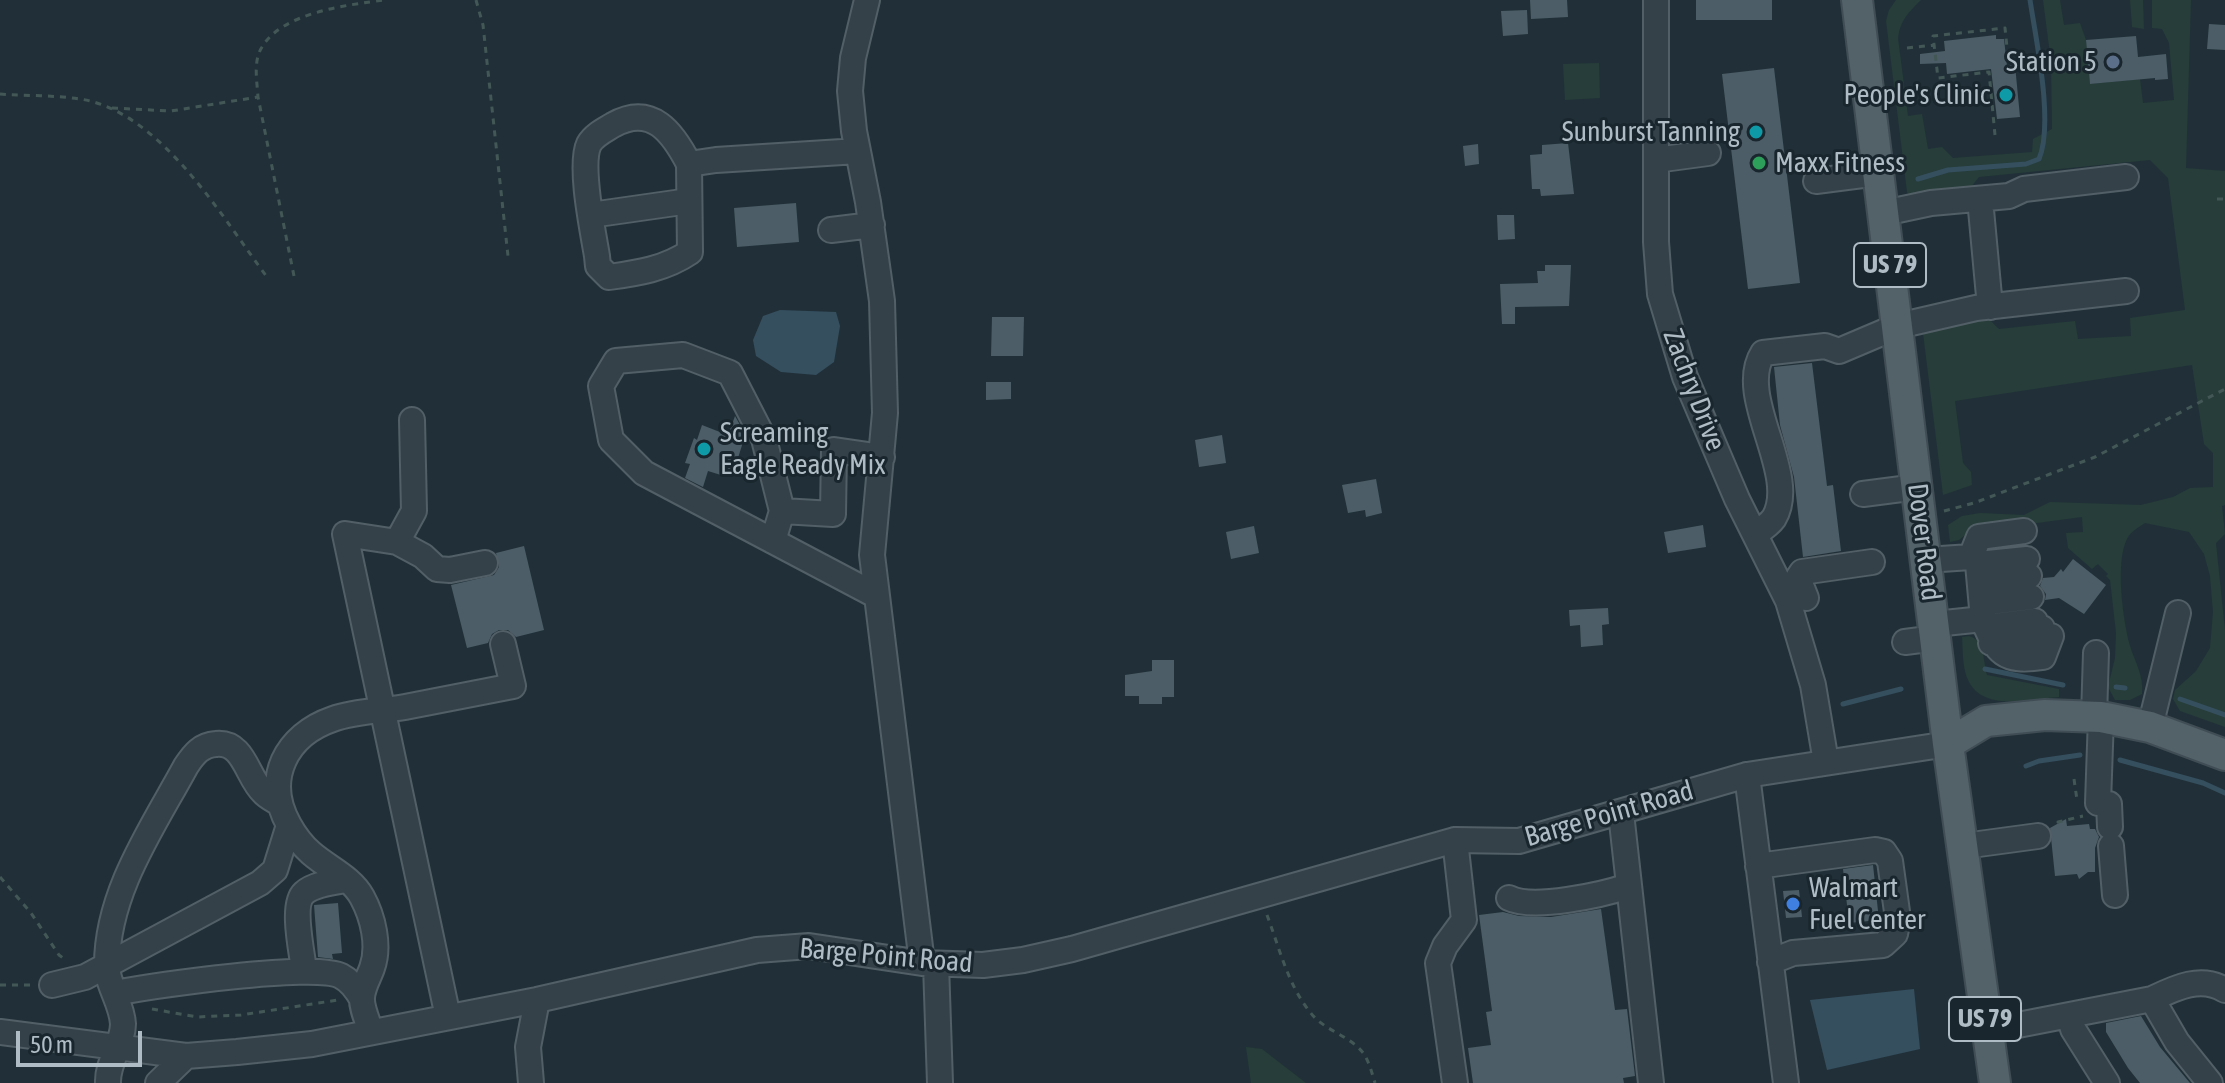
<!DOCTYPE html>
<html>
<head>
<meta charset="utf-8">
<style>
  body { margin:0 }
  #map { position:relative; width:2225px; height:1083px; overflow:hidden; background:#213038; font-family:"Asap Condensed",sans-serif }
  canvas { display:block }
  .scale { position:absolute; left:16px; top:1031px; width:126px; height:36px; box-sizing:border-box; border:4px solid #afbcc5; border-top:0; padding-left:10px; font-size:24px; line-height:28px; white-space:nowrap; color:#afbcc5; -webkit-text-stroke:6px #1a262d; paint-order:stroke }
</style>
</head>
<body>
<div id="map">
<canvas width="2225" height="1083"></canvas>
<div class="scale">50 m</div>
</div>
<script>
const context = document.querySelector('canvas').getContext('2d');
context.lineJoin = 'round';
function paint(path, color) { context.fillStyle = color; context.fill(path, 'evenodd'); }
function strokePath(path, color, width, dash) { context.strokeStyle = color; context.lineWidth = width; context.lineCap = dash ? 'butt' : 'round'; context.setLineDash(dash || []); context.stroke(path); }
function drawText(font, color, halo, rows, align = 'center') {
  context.font = font + ' "Asap Condensed",sans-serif'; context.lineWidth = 6; context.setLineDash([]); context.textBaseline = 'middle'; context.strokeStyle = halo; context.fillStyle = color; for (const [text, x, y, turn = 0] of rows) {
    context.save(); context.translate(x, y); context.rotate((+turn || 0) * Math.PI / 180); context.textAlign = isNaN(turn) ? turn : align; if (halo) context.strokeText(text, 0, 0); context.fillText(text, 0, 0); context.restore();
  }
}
paint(new Path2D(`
  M1896,0H1921C1909,12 1900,20 1898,38L1908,116L1922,114L1928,149L1942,147L1953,158L2032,152L2033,139L2052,129L2051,62L2043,0H2060L2064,25L2080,23L2086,40L2090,84L2140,79L2143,103L2174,100L2169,43L2162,29L2152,28V0H2191L2186,168L2225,171V505L2222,506L2225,534L2216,543L2225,630V727L2180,711L2173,699L2175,690L2196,671L2210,648L2213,612L2210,576L2204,554L2189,532L2145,523C2139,527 2130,532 2127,539C2115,562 2123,621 2130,646C2135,662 2144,676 2142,694L2130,700H2115L2108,687L2115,658L2116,633L2110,580L2106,576L2108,574L2098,564L2092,569L2068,548L2066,533L2083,532L2082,517L1969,532L1959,540L1950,542L1948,525L1962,516L1980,513L2024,515L2050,502L2141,505L2173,497L2190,488L2213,487V453L2204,444L2192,365L1955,401L1963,463L1971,472L1972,485L1943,495L1923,333C1936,325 1974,314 1989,320C1993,322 1995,326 1999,329L2075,321L2078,339L2131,336L2130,318L2185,310L2168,178L2150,160L1979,177L1971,187L1934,191L1922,197L1911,198L1907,192L1886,21L1889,10Z
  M2130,0H2143L2144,29L2132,27Z
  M1599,63L1600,98L1565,100L1563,64Z
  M1969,636C1985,640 1983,661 1987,675L2059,689V697C2031,699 1985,712 1969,682C1962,669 1963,651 1962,637Z
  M1246,1047L1262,1049L1306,1083H1251Z`), '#263d39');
paint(new Path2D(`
  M780,310L836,312L840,326L834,362L816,375L781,372L756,356L753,340L763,316Z
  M1914,989L1920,1049L1827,1070L1810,1000Z`), '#354f5f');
strokePath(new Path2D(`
  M1918,179L1948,170L2026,164L2039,159C2054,123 2036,40 2030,0
  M1985,669L2063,685
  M2116,687L2125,688
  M2180,699L2225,715
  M1843,704L1901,689
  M2120,760L2203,783L2225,793
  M2026,766L2039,761L2080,755`), '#354f5f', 5);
paint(new Path2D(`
  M1530,0H1567L1568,17L1531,19Z
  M1696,0H1772V20H1696Z
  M1527,10L1528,34L1503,36L1501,11Z
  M2209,24L2225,25V50L2207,49Z
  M1996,35V39H2004L2007,66L2015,65L2020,117L1997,119L1991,69L1947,74L1946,63L1920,64V54L1945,51L1944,41Z
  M2136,36L2138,57L2166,54L2168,79L2155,80V78L2090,84L2086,40Z
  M1774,68L1800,283L1748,289L1722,74Z
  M1568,143L1574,194L1541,196L1540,189H1532L1530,155L1542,154V145Z
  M1478,144L1479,164L1465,166L1463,146Z
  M796,203L799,242L737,247L734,208Z
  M1497,215H1514L1515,239L1498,240Z
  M1545,265H1571L1569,306L1515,307V324H1502L1500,284L1538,283L1537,271H1545Z
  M992,317H1024L1023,356H991Z
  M1812,363L1827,486L1833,485L1841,551L1803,557L1794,477L1780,425L1774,367Z
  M986,382H1011V399L986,400Z
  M735,416L744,432L741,441L743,442L734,471L726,468L724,476L708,471L703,487L685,478L690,464L685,463L694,438L697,440L702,425L725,434L727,428L730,430Z
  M1222,435L1226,463L1199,467L1195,440Z
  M1376,479L1382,513L1366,517L1365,510L1348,513L1342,485Z
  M1703,525L1706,547L1668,553L1664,532Z
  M1254,526L1259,553L1231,559L1226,532Z
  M524,546L544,630L516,637L508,630H499L492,634L488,643L467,648L451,585L494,575L499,567L496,553Z
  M2073,559L2106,585L2084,614L2059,598L2045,600L2046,594L2040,586L2043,578L2054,577L2061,569L2063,572Z
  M1608,608L1609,624L1602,625L1603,645L1581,647L1580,625L1570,626L1569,610Z
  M1152,660H1174V697H1162V704H1139V696H1125V675L1152,671Z
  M2066,819L2067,826L2089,824L2090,829H2095L2099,837L2095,848V872H2088L2079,879L2077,874L2055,876L2050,828Z
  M1873,865L1879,920L1849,923L1843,869Z
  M1799,890L1802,917L1786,918L1783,891Z
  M338,903L342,953L332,954L333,959L318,957L314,905Z
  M1601,909L1615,1010L1627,1009L1635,1076L1623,1078L1624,1083H1473L1468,1048L1491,1045L1486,1012L1492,1011L1479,915L1503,912L1519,916L1551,917Z
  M2141,1016L2160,1047L2190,1083H2140L2128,1068L2106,1032V1023Z`), '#4c5d67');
const minor = new Path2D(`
  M867,0L853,58L850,91L854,131L868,202L882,301L885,413L872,555L922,963
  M1656,0V242L1660,294L1685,377L1737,499L1788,601L1813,685L1826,762
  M1656,160L1708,153
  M689,164C673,133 652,103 613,125C605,130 594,135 589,144C579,165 593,232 597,256L598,266L609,277C638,273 665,269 690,252L689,164L716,160L858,151
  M1816,181L1878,173
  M1980,199L1990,307
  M1884,213L1931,203L2009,196L2024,189L2126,177
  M591,215L689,201
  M831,230L872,225
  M1863,494L1917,487
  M782,511L833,514L834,450L882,457
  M1755,534C1761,530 1769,525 1774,518C1800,474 1735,397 1763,353L1825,346L1839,351L1898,326L1976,308L2126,291
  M773,541L782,511L764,439L730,373L683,355L616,361L601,386L611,440L644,473L877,596
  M397,542L414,511L412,420
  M1971,557L1978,564L1983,619
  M1926,560L1971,557L1979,537L2024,531
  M1978,564L2027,559
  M1980,582L2029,576
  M1806,598L1798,578L1802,572L1872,562
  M1982,603L2031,597
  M1935,624L1983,619C1996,653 2004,663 2043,657L2051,636
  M1986,627L2035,621
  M1905,642L1936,638
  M1991,643L2032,639L2042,628
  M2094,717L2096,653
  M2150,727L2178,613
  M1747,775L1786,1083
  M2098,803L2101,717
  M2109,804L2110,827
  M1621,813L1651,1083
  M1964,846L2038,836
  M2111,846L2115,895
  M1758,866L1875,850L1884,852L1890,861L1898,919L1895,934L1883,945L1793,953L1770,962
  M1509,898C1533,910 1602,895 1628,886
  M303,963C301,948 292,904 304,893C314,884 333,882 346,880
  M936,964L940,1083
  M52,985L85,977L260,883L275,870L289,825
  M115,993C152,986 314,962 341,976C351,981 357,990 362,999
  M2152,999C2175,988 2201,975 2225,990
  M2069,1016L2073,1029L2107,1083
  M448,1017L345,534L397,542L423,556L437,569L450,570L485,563
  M1987,1031L2152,999L2177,1042L2210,1083
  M0,1032L186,1056L237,1052L312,1044L537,1000L757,950L809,946L922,963L983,965L1023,960L1072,949L1455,840L1519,841L1747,775L1948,744
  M371,1032C368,1022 361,1007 362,997C363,986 369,977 372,968C380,946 373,917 362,897C351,877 328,868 311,853C303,846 294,834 289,825C263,779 286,735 333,719C355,711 382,711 405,707C441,700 477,693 513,686L503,644
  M108,1083C107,1062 123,1044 123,1024C122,1003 107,985 107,965C107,892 153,827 186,766C194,754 201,745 216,744C244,741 247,777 263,792C267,797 274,800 279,803
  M158,1083L186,1056
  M531,1083L528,1047L537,1000
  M1455,1083L1438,963L1445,946L1464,920L1455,840`);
const major = new Path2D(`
  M1857,0L1948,744L1995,1083
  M1948,744L1986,721L2045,715L2101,717L2150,727L2225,755`);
strokePath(minor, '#525f66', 28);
strokePath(major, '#414d55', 34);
strokePath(new Path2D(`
  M476,0L483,25L508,256
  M1907,48L1935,45
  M0,94C26,96 54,95 80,99C160,111 222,217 267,277
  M112,108L171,111L258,97
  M1995,135L1989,72L1938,78L1933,36L2005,28L2008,57L2019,61
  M2217,199H2225
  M294,276L258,97C257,81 253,61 262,47C283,12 348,5 384,0
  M1944,511L1974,503L2095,457L2225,389
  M2074,779L2077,800
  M2059,823L2058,822L2083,816
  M0,877L31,913L59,955L67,961
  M1267,915C1279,947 1288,985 1310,1012C1324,1031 1350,1035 1364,1054C1369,1062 1372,1073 1375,1083
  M0,985H32
  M152,1009L197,1017L241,1015L338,1000`), '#435856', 3, [6, 6]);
strokePath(minor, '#354149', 24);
strokePath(major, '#536169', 30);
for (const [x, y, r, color] of [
  [2113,62,8,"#5c6f8a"],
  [2006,95,8,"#0f9aa8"],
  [1756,132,8,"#0f9aa8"],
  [1759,163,8,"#2e9e5b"],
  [704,449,8,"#0f9aa8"],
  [1793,904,8,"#3f7fe0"]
]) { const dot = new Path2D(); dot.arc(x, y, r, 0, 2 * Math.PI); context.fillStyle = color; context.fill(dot); strokePath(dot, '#1a262d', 3); }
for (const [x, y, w] of [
  [1890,265,72],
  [1985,1019,72]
]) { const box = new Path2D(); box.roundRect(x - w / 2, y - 22, w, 44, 6); context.fillStyle = '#1a262d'; context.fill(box); strokePath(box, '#afbcc5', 2); }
drawText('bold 26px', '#afbcc5', null, [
  ["US 79",1890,265],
  ["US 79",1985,1019]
]);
drawText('28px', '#afbcc5', '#1a262d', [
  ["Station 5",2097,62],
  ["People's Clinic",1990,95],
  ["Sunburst Tanning",1740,132],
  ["Maxx Fitness",1775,163,"left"],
  ["Screaming",720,433,"left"],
  ["Eagle Ready Mix",720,465,"left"],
  ["Walmart",1809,888,"left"],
  ["Fuel Center",1809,920,"left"]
], 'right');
drawText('28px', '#afbcc5', '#1a262d', [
  ["Zachry Drive",1694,390,69],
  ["Dover Road",1924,542,83],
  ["Barge Point Road",1609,814,-16],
  ["Barge Point Road",886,956,5]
]);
</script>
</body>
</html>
